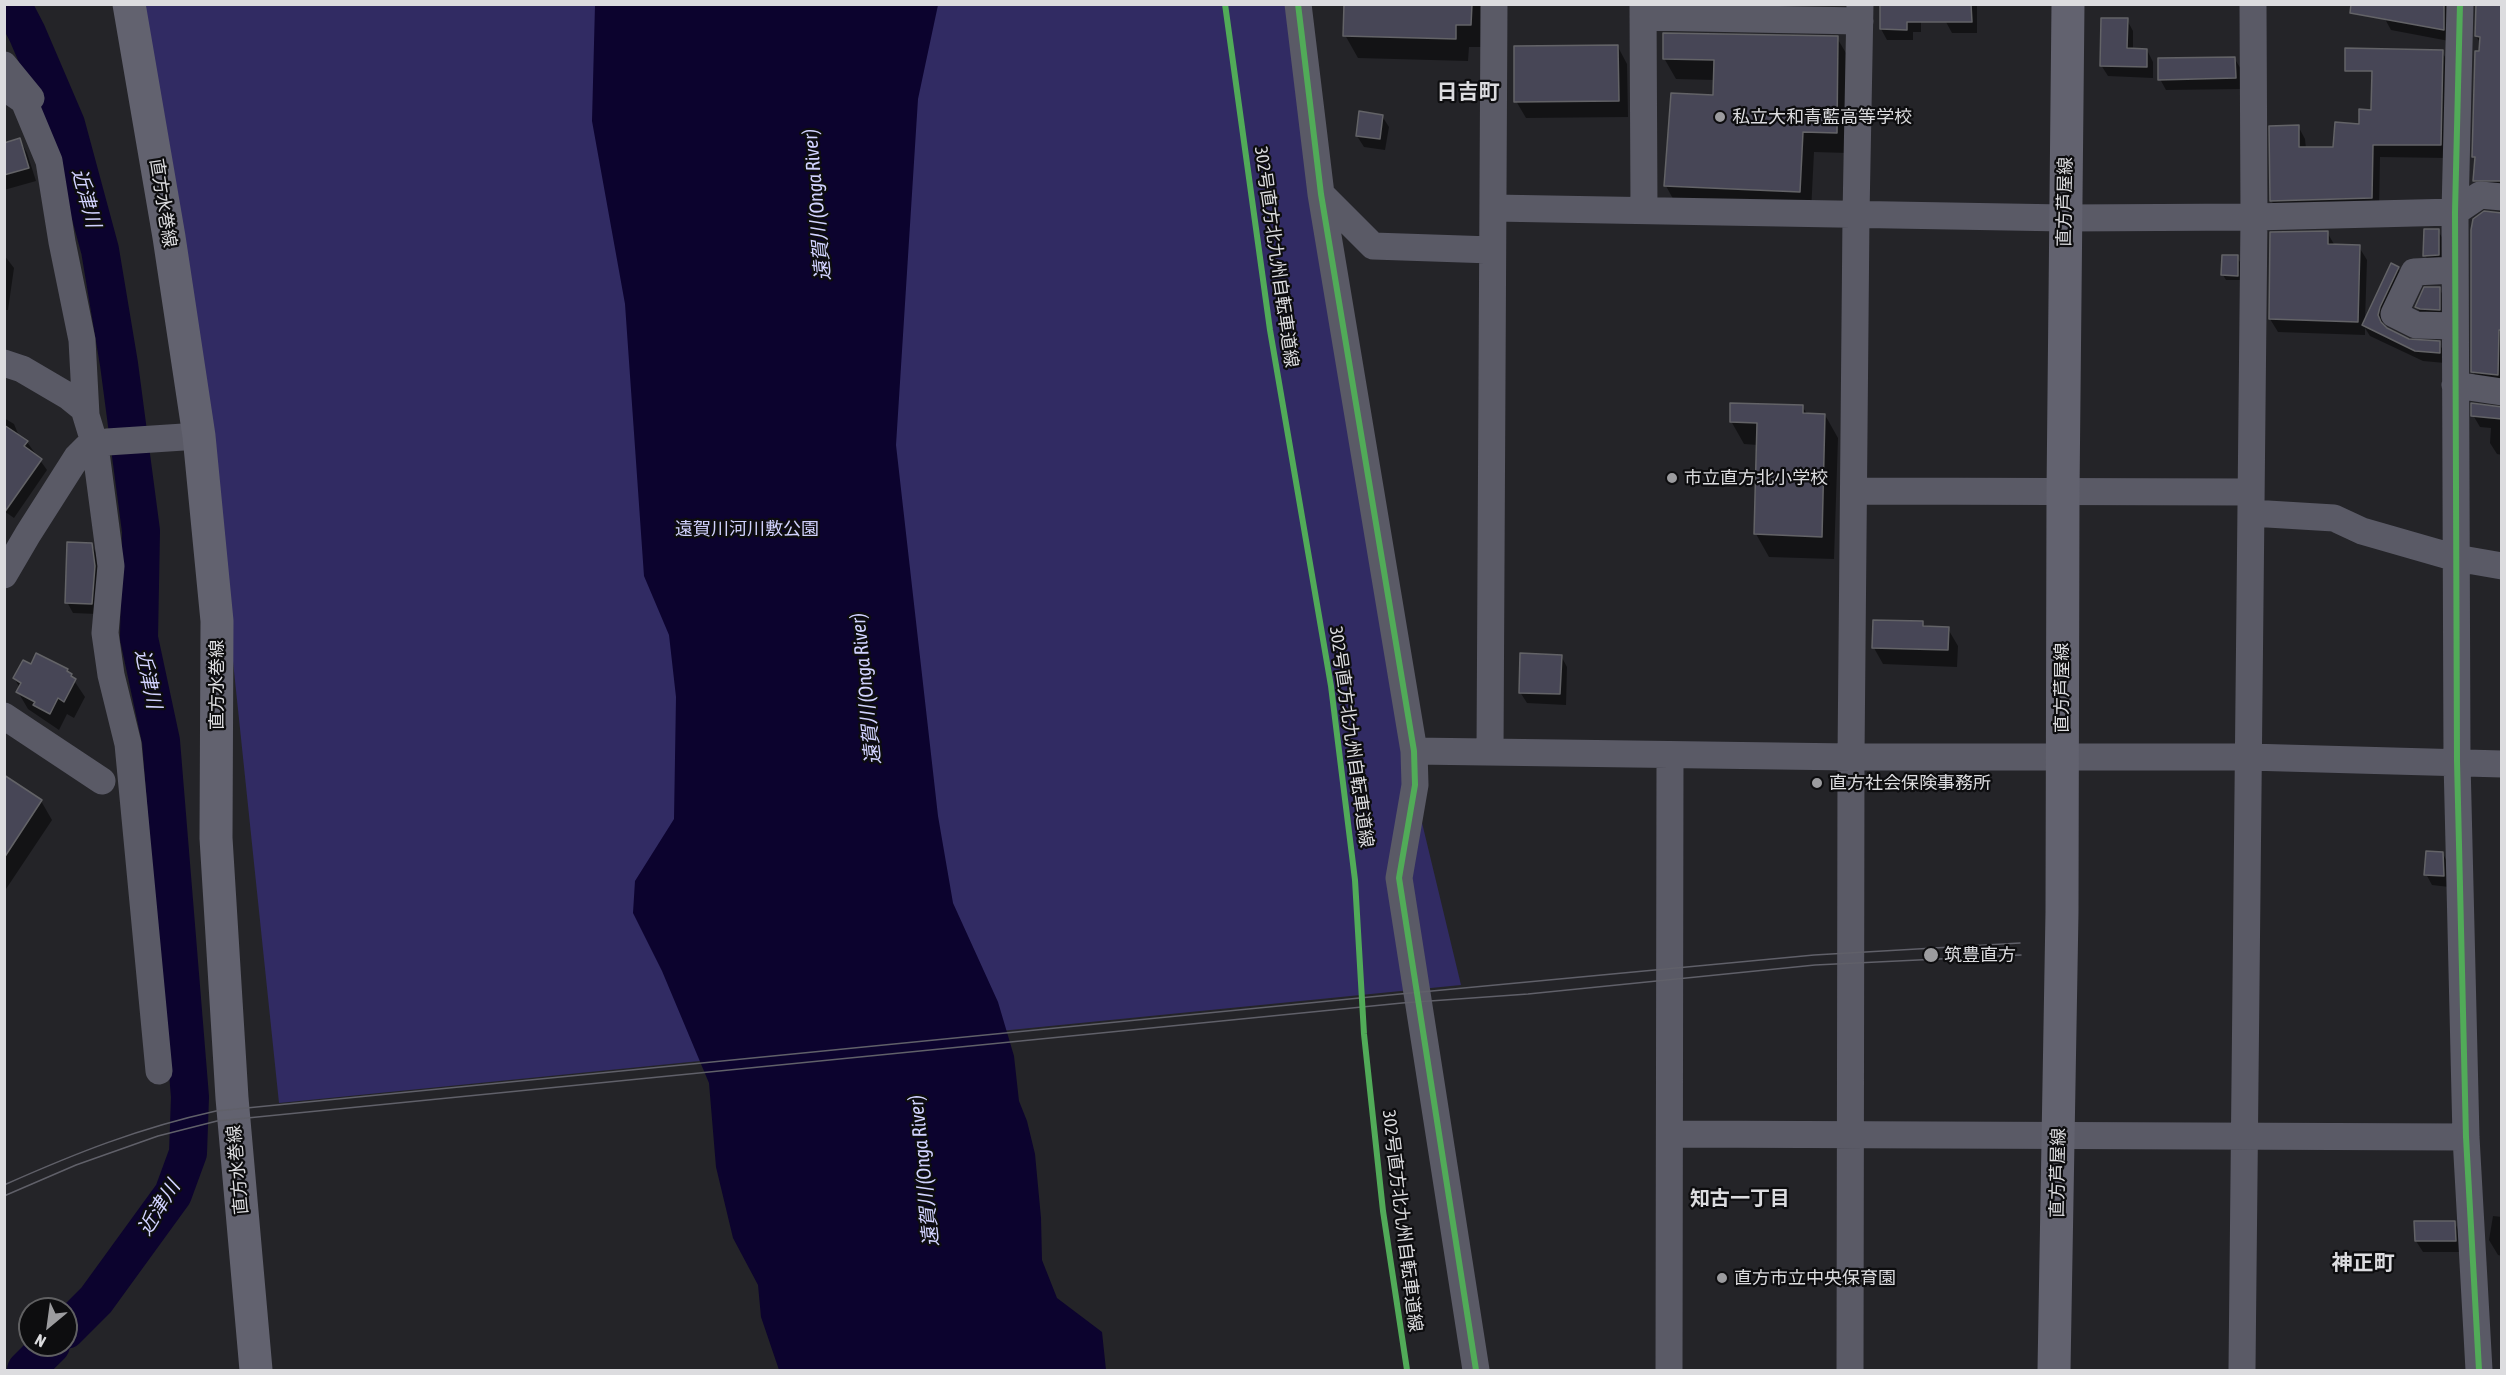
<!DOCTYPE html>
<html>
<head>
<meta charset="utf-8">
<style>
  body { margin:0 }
  #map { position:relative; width:2506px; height:1375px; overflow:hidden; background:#242428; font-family:"Asap Condensed",sans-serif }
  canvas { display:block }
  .frame { position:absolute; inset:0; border:6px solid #dcdcdf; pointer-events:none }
  .north { position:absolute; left:18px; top:1297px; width:60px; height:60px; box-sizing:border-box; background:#0d0d0f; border:2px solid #606062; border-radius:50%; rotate:209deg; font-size:16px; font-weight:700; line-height:24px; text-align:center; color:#dcdcdf }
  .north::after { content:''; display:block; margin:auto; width:21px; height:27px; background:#9c9c9f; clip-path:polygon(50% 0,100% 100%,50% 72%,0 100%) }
</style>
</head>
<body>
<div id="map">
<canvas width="2506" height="1375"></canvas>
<div class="frame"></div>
<div class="north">N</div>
</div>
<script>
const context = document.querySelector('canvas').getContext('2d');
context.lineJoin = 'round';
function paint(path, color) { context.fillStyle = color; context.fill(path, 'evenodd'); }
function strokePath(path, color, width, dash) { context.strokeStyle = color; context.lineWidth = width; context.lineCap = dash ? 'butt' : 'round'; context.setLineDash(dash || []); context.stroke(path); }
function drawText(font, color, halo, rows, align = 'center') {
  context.font = font + ' "Asap Condensed","Noto Sans JP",sans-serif'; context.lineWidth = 4.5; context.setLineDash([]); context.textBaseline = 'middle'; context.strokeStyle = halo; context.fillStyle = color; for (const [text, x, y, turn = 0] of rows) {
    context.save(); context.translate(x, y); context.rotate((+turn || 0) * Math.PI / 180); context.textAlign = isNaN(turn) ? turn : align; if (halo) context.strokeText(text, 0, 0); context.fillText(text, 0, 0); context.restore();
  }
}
paint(new Path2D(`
  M143,5H1285L1399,727L1461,985L279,1103L209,431Z`), '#312b63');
paint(new Path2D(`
  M595,5H938L918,99L896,445L938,816L953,903L998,1002L1014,1056L1019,1101L1027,1121L1035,1154L1041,1218L1042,1260L1057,1298L1102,1332L1106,1370H779L761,1317L758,1285L733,1238L716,1167L709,1083L662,971L633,913L635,881L674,819L676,697L669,635L644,576L625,304L592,121Z`), '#0c032e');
paint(new Path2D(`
  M1346,4H1485L1483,47H1469L1468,61L1358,58L1345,35Z
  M1946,4H1977V33H1952L1946,22Z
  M2387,4H2455L2449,41L2391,30L2385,19Z
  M2476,4H2502V192H2481L2474,180L2476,161L2474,156L2481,44L2476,36Z
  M1921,18V32H1913V40H1887L1881,29Z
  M2127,20L2133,31V50H2147L2153,62V78L2108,76L2101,65Z
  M1837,38L1849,58L1848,153L1814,152L1811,212L1677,206L1666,186L1714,97L1715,80L1676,79L1664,58Z
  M1618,47L1627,64L1628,117L1526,118L1516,101Z
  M2442,52L2450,65L2448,158L2380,157L2379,211L2279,214L2271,200L2298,126L2305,139L2306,149L2335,148Z
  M2234,58L2241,69V89L2166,90L2160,79Z
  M1382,116L1389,127L1385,150L1364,147L1357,136Z
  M20,140L27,153L36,181L4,190V144Z
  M2485,213H2502V387L2479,383L2473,371Z
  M2438,231L2445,242V266H2431L2425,255Z
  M2327,232L2335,246L2359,247L2367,260L2365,321L2398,268L2404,279L2384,327L2409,341L2439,343L2445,354V363L2423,361L2370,336L2365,328V335L2278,332L2270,319Z
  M4,255L14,268L8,310H4Z
  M2237,257L2240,262V280H2226L2223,275Z
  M2439,288L2445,299V320L2423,318L2417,307Z
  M1802,406L1807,414L1825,415L1838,438L1834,559L1769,557L1756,534L1758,445L1744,444L1731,421Z
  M2502,408V455L2497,454L2490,443L2491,428L2480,427L2473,415Z
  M4,418L14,424L19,436L27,442L47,470L14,518L4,511Z
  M91,544L98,556L97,614L73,613L67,602Z
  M1922,623L1925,628L1948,629L1958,646L1957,667L1883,664L1874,648Z
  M1561,656L1567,667L1566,705L1527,703L1520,692Z
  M31,666L67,670L85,697L74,718L67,714L59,730L28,709L18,692L20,688L14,678Z
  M4,788L41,801L52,820L4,892Z
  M2443,854L2449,865V887L2432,885L2426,874Z
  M2493,1216L2502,1217V1256L2498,1255L2489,1240Z
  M2454,1222L2460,1233L2461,1252H2423L2416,1241Z`), '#0007');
strokePath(new Path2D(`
  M12,4L27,33L66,124L100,250L119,364L141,531L139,638L161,741L190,1097L188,1153L173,1194L96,1300L66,1330
  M26,1370L51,1345`), '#0c032e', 38);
const building = new Path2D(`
  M1344,4H1472L1471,25H1456V39L1343,36Z
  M1880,4H1971L1972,22H1907V30L1880,29Z
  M2351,4H2444V30L2350,13Z
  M2476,4H2502V181H2473L2475,157H2472L2475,51H2479L2480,37L2475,36Z
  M2101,18H2128L2127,48L2147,49V67L2100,66Z
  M1663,33L1838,36L1837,133L1803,132L1800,192L1664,186L1671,93L1713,95L1714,60L1663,59Z
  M1618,45L1619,101L1514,102V46Z
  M2345,48L2443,50L2441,145H2373L2372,198L2270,201L2269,126L2299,125V147H2333L2335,122L2359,124V109L2371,110L2372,71H2345Z
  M2235,57L2236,78L2158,80V58Z
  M1359,111L1383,115L1380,139L1356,136Z
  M20,138L29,168L4,175V143Z
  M2484,211L2502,213V330H2499L2498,375L2471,372V230L2473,219Z
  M2424,229H2439V255L2423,256Z
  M2328,231V244L2360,245L2358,322L2269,319L2270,232Z
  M2222,255H2238V276L2221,275Z
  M2391,263L2399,267L2380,307L2378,315L2381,322L2387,328L2409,339L2440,341V353L2415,351L2362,325Z
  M2424,287H2440V310L2420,309L2415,307Z
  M1730,403L1803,405V413L1825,414L1822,537L1754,534L1757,423L1730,422Z
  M2471,403L2502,407V419L2471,416Z
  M4,425L28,441L24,446L42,459L4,513Z
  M67,542L92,543L95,566L92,604L65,603Z
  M1873,620L1923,621V626L1949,627L1948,650L1872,648Z
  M36,653L68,669L67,671L72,674L71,676L76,679L64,702L58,698L50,714L33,705L35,702L16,692L21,683L13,678L23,660L31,664Z
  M1520,653L1562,655L1560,694L1519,693Z
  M4,775L42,800L4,858Z
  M2426,851L2443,852L2444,876L2424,875Z
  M2414,1221H2455L2456,1241H2415Z`);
paint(building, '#474656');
strokePath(building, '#636367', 1.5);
strokePath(new Path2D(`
  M1298,4L1321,194L1414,751L1415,785L1399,878L1476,1370
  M1643,4L1644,210
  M2460,4L2455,212L2457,761L2466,1137L2479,1370
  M1643,17L1860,21
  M4,65L31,98
  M4,87L24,101L49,161L62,242L82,340L86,415
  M1321,194L1373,246L1492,250
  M1493,208L2065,218L2254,217L2455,212L2480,195L2502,197
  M2455,270L2414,272L2394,314L2416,325L2455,326
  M4,363L22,369L68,396L84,409L95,445L111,566L105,633L111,675L128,744L159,1071
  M2455,385L2502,392
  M1855,491L2251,492
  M2251,513L2334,518L2362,531L2456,558L2502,566
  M4,575L28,534L77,457L87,447L107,442L199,436
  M4,716L102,781
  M1414,751L1851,757H2248L2502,764
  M1490,751L1494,4
  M1670,1134L2466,1137
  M1669,1370L1670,755
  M1850,1370L1851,757L1856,215L1860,4
  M2242,1370L2254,217L2253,4`), '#5a5a66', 27);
strokePath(new Path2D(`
  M129,4L169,237L199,436L217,621L216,838L232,1098L256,1370
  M2054,1370L2062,912L2063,492L2068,4`), '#62626f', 33);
strokePath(new Path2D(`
  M4,1185C76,1153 139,1128 216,1111L1400,994L1814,955L2020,943
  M4,1196L76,1165L158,1136L217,1121L1402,1003L1528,994L1815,965L2021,955`), '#606069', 1.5);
strokePath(new Path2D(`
  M1225,4L1270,330L1331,686L1355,880L1364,1034L1383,1211L1407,1370
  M1298,4L1321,194L1414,751L1415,785L1399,878L1476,1370
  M2460,4L2455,212L2457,761L2466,1137L2479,1370`), '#51ab58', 6);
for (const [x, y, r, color] of [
  [1720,117,6,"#9c9c9f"],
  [1672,478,6,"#9c9c9f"],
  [1817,783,6,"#9c9c9f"],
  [1931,955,8,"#9c9c9f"],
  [1722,1278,6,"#9c9c9f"]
]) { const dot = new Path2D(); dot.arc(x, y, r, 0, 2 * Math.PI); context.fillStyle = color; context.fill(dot); strokePath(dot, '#0d0d0f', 2); }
drawText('18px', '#dcdcdf', '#0d0d0f', [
  ["私立大和青藍高等学校",1732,117],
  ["市立直方北小学校",1684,478],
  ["直方社会保険事務所",1829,783],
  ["筑豊直方",1944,955],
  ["直方市立中央保育園",1734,1278]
], 'left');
drawText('18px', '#dcdcdf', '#0d0d0f', [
  ["直方芦屋線",2065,202,-89],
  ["直方水巻線",163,203,81],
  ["302号直方北九州自転車道線",1276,257,82],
  ["直方水巻線",217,685,-90],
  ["直方芦屋線",2062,688,-90],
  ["302号直方北九州自転車道線",1351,737,82],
  ["直方水巻線",238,1170,-95],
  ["直方芦屋線",2058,1173,-89],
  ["302号直方北九州自転車道線",1402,1221,83]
]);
drawText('18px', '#d0d1fc', '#0d0d0f', [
  ["遠賀川河川敷公園",747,529]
]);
drawText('italic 20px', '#d2d3ff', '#0d0d0f', [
  ["近津川",86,198,75],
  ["遠賀川 (Onga River)",817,205,-95],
  ["近津川",148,679,78],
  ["遠賀川 (Onga River)",866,689,-96],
  ["遠賀川 (Onga River)",924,1171,-96],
  ["近津川",159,1208,-58]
]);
drawText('bold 20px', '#dcdcdf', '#0d0d0f', [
  ["知古一丁目",1740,1199]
]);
drawText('bold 21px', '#dcdcdf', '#0d0d0f', [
  ["日吉町",1468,92],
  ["神正町",2363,1263]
]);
</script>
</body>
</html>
